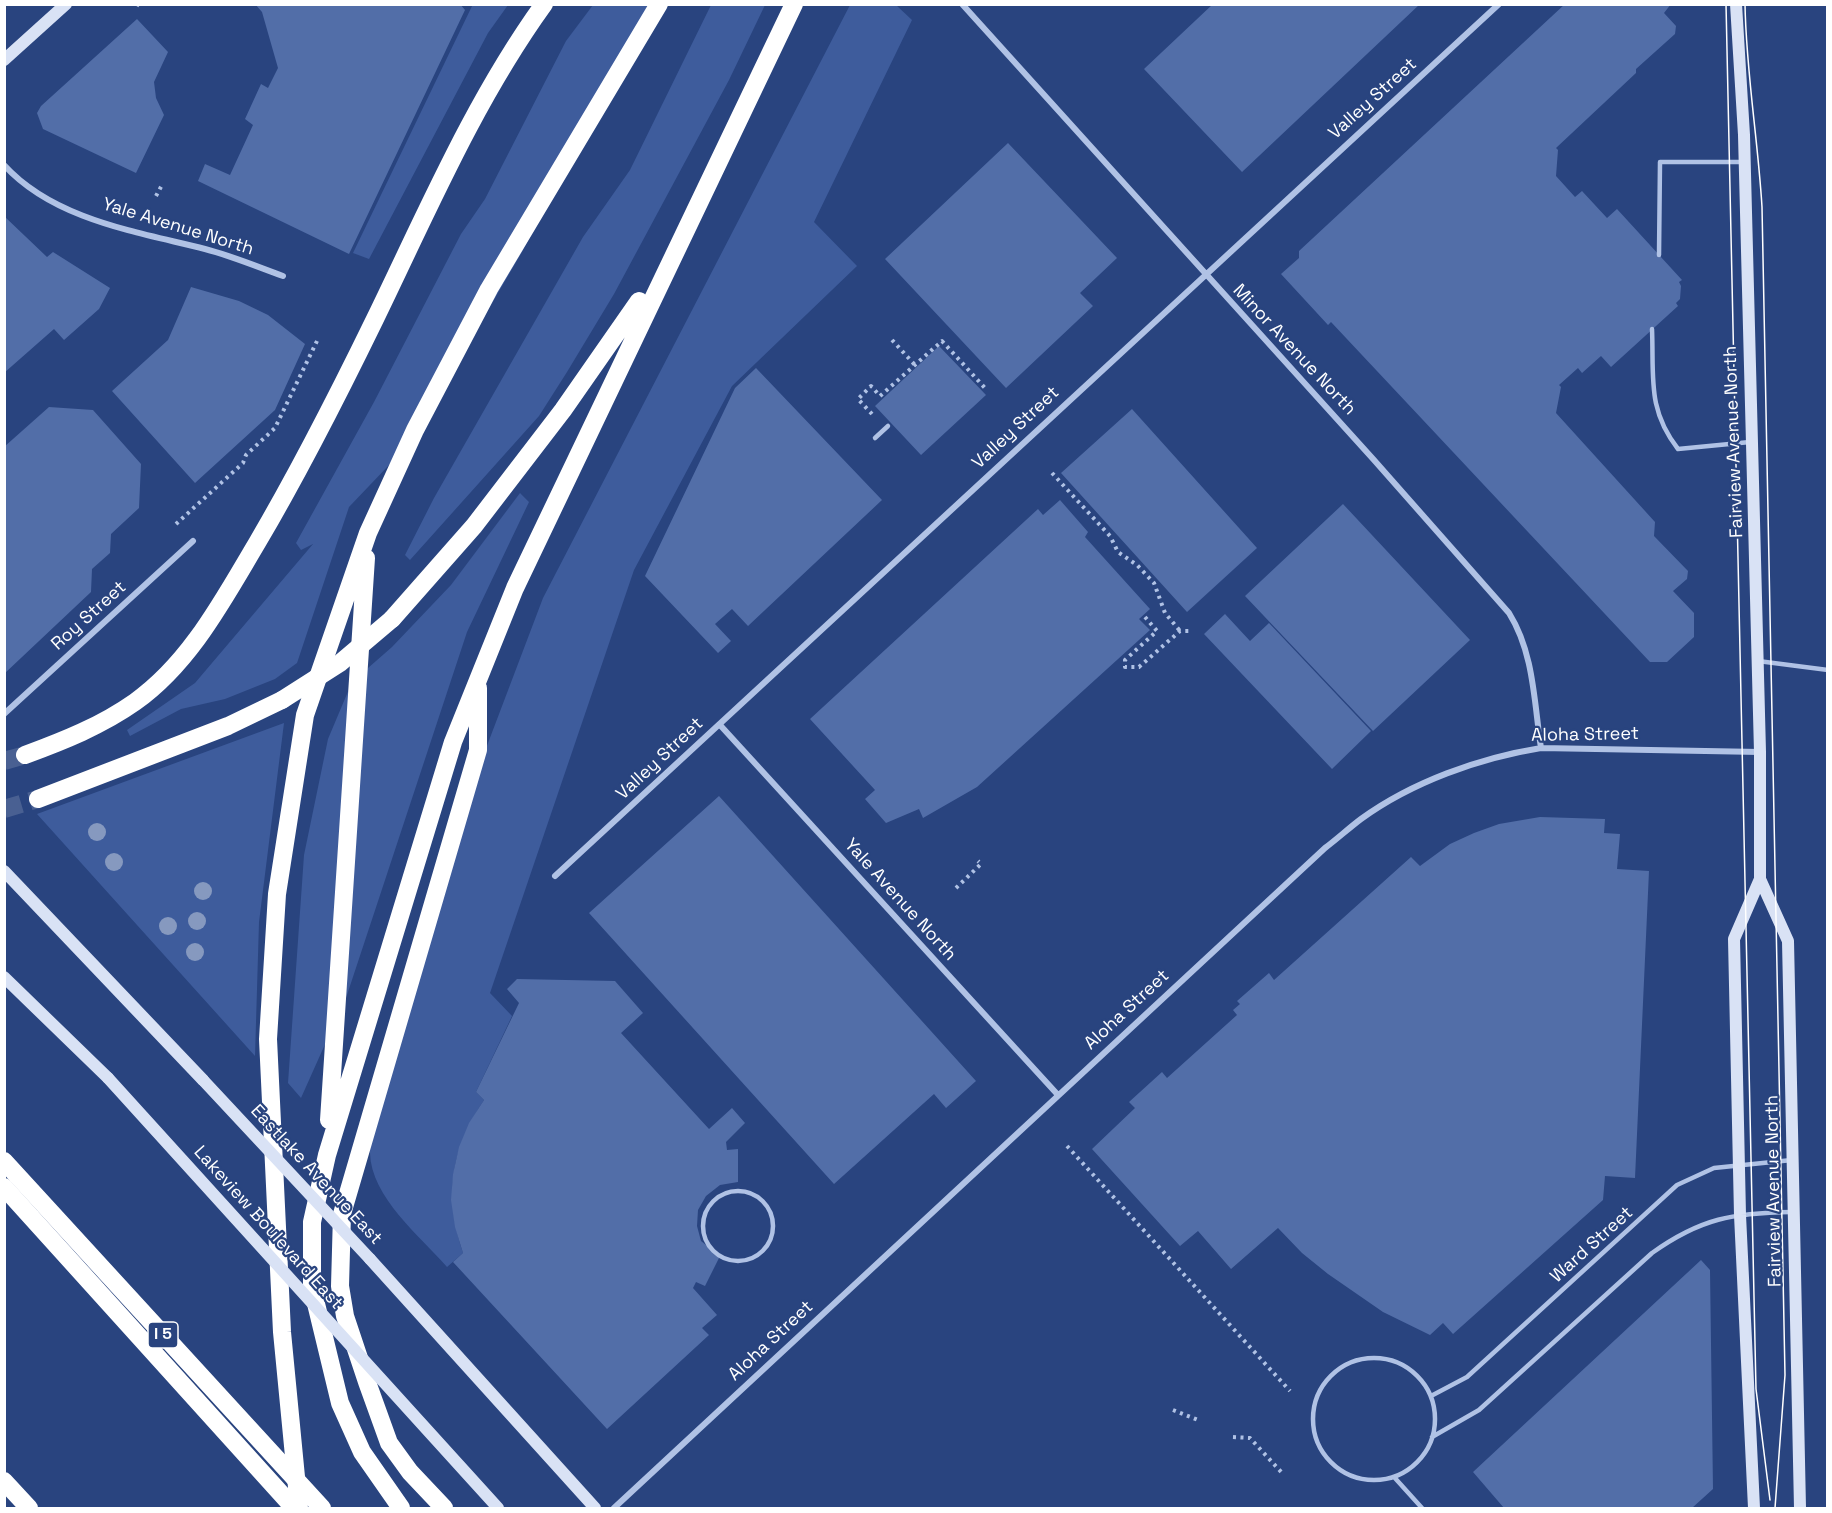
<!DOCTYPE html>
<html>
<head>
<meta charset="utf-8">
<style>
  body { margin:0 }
  #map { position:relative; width:1832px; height:1513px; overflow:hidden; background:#29447f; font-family:"Space Grotesk",sans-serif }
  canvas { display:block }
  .frame { position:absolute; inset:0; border:6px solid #fff; pointer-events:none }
</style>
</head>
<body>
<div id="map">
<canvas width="1832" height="1513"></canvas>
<div class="frame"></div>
</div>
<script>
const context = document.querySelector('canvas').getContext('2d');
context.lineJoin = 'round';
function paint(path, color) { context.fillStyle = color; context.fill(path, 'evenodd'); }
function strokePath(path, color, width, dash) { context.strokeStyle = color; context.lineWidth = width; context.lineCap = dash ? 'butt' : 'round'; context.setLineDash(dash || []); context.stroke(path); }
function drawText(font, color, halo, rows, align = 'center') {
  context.font = font + ' "Space Grotesk",sans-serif'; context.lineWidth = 4.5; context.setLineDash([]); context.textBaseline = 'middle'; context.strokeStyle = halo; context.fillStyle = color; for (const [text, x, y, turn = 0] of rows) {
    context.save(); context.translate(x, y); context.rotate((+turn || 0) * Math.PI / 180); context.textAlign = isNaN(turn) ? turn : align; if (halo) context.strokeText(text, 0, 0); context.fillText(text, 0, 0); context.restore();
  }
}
paint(new Path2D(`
  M473,4L508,5L488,33L369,259L353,253Z
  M593,5H650L522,252L410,443L349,507L297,663L275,679L225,699L181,709L130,736L127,730L195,683L313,544L301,550L296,543L374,402L461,234L485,199L566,41Z
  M711,5H765L729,80L614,294L567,372L539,416L410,560L405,555L434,498L583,237L630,170Z
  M850,5H896L912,20L814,222L857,266L732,386L634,570L490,993L512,1016L476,1092L484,1100C450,1151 444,1195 463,1253L447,1267C420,1236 371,1197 370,1153C369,1142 372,1130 373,1120L485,751L543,598Z
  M520,493L529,502L467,632L347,995L301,1098L288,1083L304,855L328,739L352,682L392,647L451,585Z
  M284,723L259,922L255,1056L37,814Z`), '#3e5c9c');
paint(new Path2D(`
  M255,4H460L465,10L349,254L198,181L205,164L230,175L253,125L245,119L261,84L268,88L278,68L262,12Z
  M1213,4H1420L1242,172L1144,69Z
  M1565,4H1671L1664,13L1676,26L1675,34L1636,69V73L1556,148L1558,150L1556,176L1575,197L1582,191L1607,218L1617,209L1682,280L1679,282L1681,286L1680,299L1676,303L1678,306L1611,367L1601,356L1582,373L1578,368L1559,385L1561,387L1556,413L1655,522L1654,536L1688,571L1687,579L1673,591L1694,613V637L1667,662H1650L1331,322L1328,325L1281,274L1299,258V251Z
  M137,19L168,52L154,82L156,98L164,115L136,173L43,129L37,113L41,106Z
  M1008,143L1117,258L1080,293L1093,306L1006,388L885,259Z
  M4,216L47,257L53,252L110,288L99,309L64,340L54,329L4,373Z
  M191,287L239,301L268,315L305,344L275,410L195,483L112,391L168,340Z
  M939,346L986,395L921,455L875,406Z
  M756,368L882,500L748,626L732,609L715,624L731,641L718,653L645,576L735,388Z
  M49,407L93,410L141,464L139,508L111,534L110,553L92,569L91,592L4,674V447Z
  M1132,409L1257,548L1187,612L1061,473Z
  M1060,500L1088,532L1085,537L1150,609L1139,619L1150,630L977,787L923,818L919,809L886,823L865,799L875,790L810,719L1038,509L1043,515Z
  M1343,504L1470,640L1373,731L1245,596Z
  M1225,614L1250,641L1269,623L1371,731L1332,769L1204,634Z
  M719,796L976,1081L946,1108L934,1094L834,1184L589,913Z
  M1540,817L1605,819L1604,833L1620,834L1617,869L1649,871L1635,1178L1605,1176L1603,1200L1453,1334L1443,1323L1430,1335L1383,1312L1328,1274L1302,1253L1278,1228L1231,1269L1198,1231L1180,1246L1092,1149L1135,1108L1129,1102L1162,1072L1167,1078L1237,1015L1233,1010L1240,1004L1237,1001L1269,973L1274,980L1411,857L1420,866L1450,844L1474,833L1499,824Z
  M517,979L615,981L643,1013L621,1033L709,1129L732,1108L745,1123L726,1142L727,1150L738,1149V1182L720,1185L706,1196L698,1210L697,1226L701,1241L720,1256L705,1286L696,1282L693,1288L717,1315L702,1328L709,1335L607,1429L453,1262L463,1253L455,1227L451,1200L453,1174L459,1147L469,1123L484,1100L476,1092L519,1003L507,989Z
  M1701,1260L1710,1270L1713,1489L1692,1508H1504L1473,1472Z`), '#526ea8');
strokePath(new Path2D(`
  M4,761L25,755
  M4,809L38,799`), '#496092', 18, [18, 9]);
strokePath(new Path2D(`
  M137,4L143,8
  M156,196L162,185
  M892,340L915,365
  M872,414L858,399L871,386L880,396L942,341L985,388
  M1052,473L1110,536L1118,552L1137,565L1154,583L1165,613L1180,631
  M176,524L243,463L246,455L275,428L317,341
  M1145,617L1157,631L1125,660V667H1139L1180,631H1191
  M956,888L981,864L978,861
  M1067,1146L1290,1391
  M1173,1410L1198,1420
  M1233,1437L1250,1438L1283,1474`), '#b0c2e5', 4, [3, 4.5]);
strokePath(new Path2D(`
  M1659,255L1660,162H1745
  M1652,329C1654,378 1647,409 1678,449L1750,442
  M875,438L888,426
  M1758,661L1828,670
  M703 1226a35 35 0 1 1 70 0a35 35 0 1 1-70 0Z
  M1313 1419a61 61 0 1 1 122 0a61 61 0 1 1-122 0Z
  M1431,1396L1467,1377L1677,1185L1714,1168L1792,1160
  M1432,1437L1479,1410L1652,1253C1701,1218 1733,1213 1792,1212
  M1394,1477L1422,1508`), '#b0c2e5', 4.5);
strokePath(new Path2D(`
  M962,4L1374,460L1509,613C1534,653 1534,702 1541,748
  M4,165C54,220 138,232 205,249C232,256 258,267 283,276
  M4,714L193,541
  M720,725L1058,1095
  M555,876L1499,4
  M614,1508L1325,848C1337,839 1349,828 1361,819C1412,782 1479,758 1541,748L1760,752`), '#b0c2e5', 6);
strokePath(new Path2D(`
  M1736,4L1744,135L1760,752V879L1734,939L1740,1215L1754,1508
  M4,60L66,4
  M4,871L203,1080
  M1760,879L1788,941L1800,1508
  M4,977L108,1078
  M370,1259L595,1508`), '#d9e2f5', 12);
strokePath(new Path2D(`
  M392,619L474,526L563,410L639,301
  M25,755C63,741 101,726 135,702C190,663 223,600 257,543C300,470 338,395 375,319C427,212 474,101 544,4
  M38,799L228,726L282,700
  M329,1120L366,558
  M4,1187L294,1508
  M4,1481L29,1508
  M299,1508L282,1332L268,1039L277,894L305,715L368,533L415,430L489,289L659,4
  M401,1508L362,1452L340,1403L312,1287V1222L327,1155L453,742L515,588L794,4
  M444,1508L410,1472L389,1443L367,1382L345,1316L340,1286L342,1214L478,750V688`), '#fff', 18);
strokePath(new Path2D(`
  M1726,4L1756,1389L1770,1500
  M1745,4C1746,72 1758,139 1762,207L1785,1375L1775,1508`), '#fff', 1.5);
strokePath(new Path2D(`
  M108,1078L498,1508
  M203,1080L370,1259`), '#d9e2f5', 12);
strokePath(new Path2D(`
  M282,700L340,663L392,619
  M4,1161L322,1508`), '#fff', 18);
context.fillStyle = '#8699bf';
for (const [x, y] of [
  [97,832],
  [114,862],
  [203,891],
  [197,921],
  [168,926],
  [195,952]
]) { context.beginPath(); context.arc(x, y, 9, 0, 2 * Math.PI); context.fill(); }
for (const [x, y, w] of [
  [163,1335,30]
]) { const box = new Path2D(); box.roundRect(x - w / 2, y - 13, w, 26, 4.5); context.fillStyle = '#29447f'; context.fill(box); strokePath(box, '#fff', 1.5); }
drawText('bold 16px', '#fff', null, [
  ["I 5",163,1335]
]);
drawText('18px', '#fff', '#29447f', [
  ["Valley Street",1373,99,-42],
  ["Yale Avenue North",178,227,17],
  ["Minor Avenue North",1294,350,47],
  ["Valley Street",1016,428,-43],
  ["Fairview Avenue North",1734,442,-92],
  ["Roy Street",89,616,-42],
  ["Aloha Street",1585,735,-1],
  ["Valley Street",660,759,-43],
  ["Yale Avenue North",900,900,48],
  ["Aloha Street",1127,1010,-43],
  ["Eastlake Avenue East",316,1175,47],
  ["Fairview Avenue North",1774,1191,-91],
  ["Lakeview Boulevard East",268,1228,48],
  ["Ward Street",1592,1245,-42],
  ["Aloha Street",771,1341,-43]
]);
</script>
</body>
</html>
